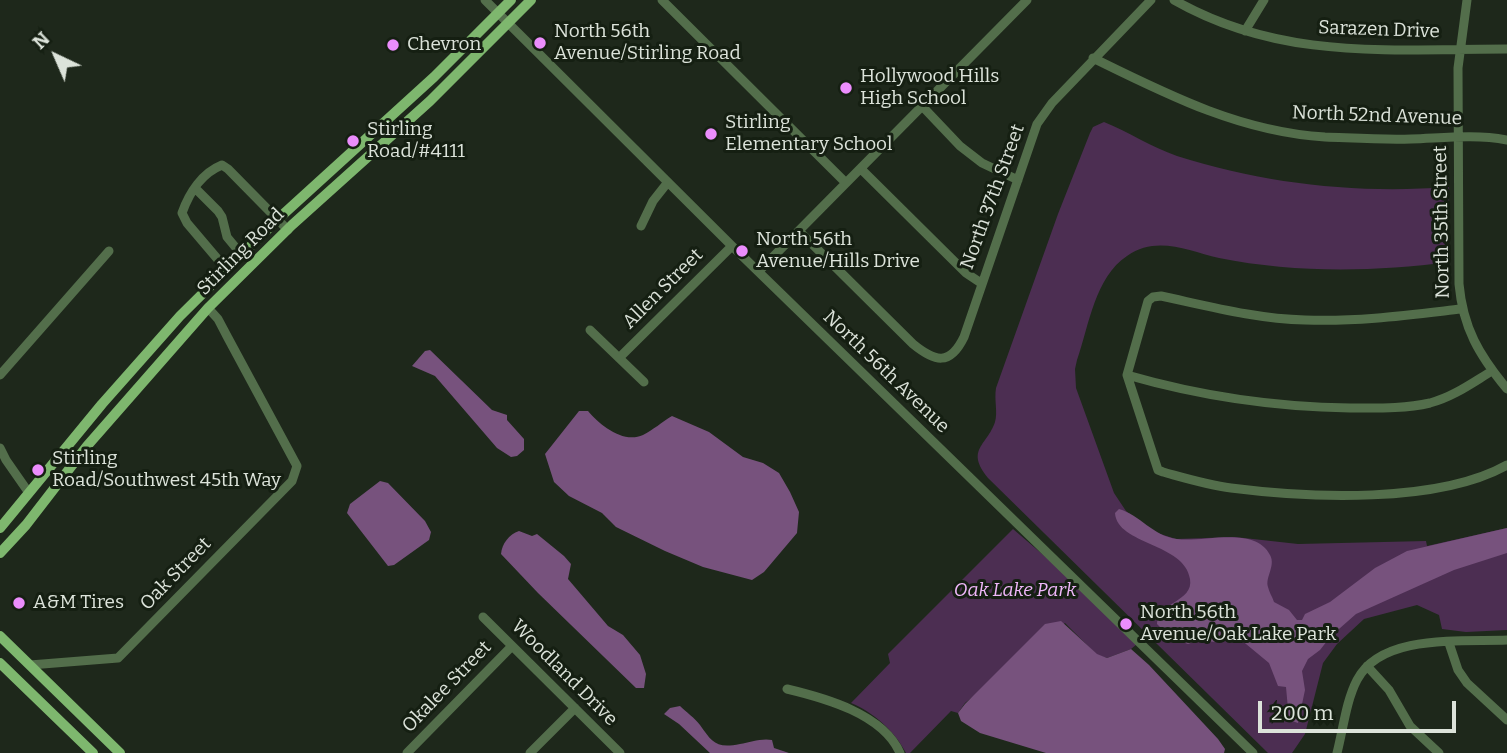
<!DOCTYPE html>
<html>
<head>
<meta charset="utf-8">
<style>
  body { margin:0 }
  #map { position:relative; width:1507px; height:753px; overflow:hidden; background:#1e281b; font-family:Bitter,serif }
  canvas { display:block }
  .north { position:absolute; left:21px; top:21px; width:70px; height:70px; -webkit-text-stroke:5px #151f12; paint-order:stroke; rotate:316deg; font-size:19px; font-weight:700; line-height:28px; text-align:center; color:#dce3da }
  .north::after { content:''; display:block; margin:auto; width:24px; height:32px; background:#dce3da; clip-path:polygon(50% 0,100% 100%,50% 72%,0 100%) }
  .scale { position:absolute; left:1258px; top:701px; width:198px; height:32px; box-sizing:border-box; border:4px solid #dce3da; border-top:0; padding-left:9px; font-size:21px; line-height:24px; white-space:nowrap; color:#dce3da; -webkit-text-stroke:5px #151f12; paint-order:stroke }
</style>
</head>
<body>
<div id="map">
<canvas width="1507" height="753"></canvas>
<div class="north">N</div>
<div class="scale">200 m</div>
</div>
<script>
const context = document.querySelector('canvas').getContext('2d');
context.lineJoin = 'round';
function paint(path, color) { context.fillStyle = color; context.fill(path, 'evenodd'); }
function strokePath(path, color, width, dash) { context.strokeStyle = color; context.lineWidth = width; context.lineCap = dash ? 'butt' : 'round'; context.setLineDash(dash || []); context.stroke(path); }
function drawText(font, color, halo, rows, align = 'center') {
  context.font = font + ' Bitter,serif'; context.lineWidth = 6; context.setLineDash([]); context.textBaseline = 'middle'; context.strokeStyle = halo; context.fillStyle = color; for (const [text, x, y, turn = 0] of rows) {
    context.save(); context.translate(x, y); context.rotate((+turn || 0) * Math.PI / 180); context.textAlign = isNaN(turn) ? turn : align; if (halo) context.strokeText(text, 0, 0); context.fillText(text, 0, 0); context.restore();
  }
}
paint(new Path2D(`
  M1104,122C1129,132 1151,147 1177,156C1265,184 1357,194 1449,187V262C1373,272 1294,273 1219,258C1188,251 1157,235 1127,256C1095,277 1089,325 1077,360L1075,369L1076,388L1114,493L1126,511L1154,532L1176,539L1235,537L1298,544L1426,541L1427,546L1507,528V630L1466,632L1442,629L1439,615L1417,605L1364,619L1337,644L1323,663L1305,734L1292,753H1268L988,478C965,449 987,446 995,422C998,412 994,400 996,388L1058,214L1090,133L1093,127Z
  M1013,529L1062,571L1137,644L1131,649L1107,658L1097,655L1065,623L965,703L958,713L951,711L910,753H906C895,731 873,712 851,703L890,663L888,654Z`), '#4c2e52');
paint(new Path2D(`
  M430,350L492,410L507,415V420L524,439V450L517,456L511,457L497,448L435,376L412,366L425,351Z
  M579,411H588C600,425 623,444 643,435C653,430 662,422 672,416L709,432L743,457L763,463L779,473L790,492L799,512L797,533L764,572L752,580L703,567L665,551L616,527L602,513L569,496L554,482L545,454Z
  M380,481L388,483L425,521L431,532L429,540L394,565L388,566L347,513L350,504Z
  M1119,509C1140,515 1153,536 1177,539C1202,543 1255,525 1270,555C1276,566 1265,577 1268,587C1269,592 1272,596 1274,602L1289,610L1297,620H1302L1305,614L1330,602L1375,568L1407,551L1507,528V553L1454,570L1356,614L1331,636L1320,650L1308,659L1302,671L1305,690L1298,723L1289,720L1286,687L1278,686L1269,663L1240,639L1234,638L1215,642L1199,640L1188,644L1171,638L1157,624C1157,602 1194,602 1190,579C1185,543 1117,545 1115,513Z
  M519,531L532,536L537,534L564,556L571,564L568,579L608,626L623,635L640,655L646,674L644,688H636L538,593L501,554C502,544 509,534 519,531Z
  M1061,621L1097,654L1107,658L1131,649L1149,665L1218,739L1225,749L1224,753H1046L980,733L961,721L958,713L965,704L1045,624Z
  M680,706C686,712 695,718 700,725C712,742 716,749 740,744C750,742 762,738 772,740L774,748L789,753H710L679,724L664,714L670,708Z`), '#77527d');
strokePath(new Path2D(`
  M485,0L732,246L1253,753
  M662,0L846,183
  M1174,0C1281,61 1389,49 1507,49
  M1467,0L1458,68L1459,284C1463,328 1479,355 1507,389
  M1245,31L1264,0
  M1093,58C1168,95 1241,132 1325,137C1353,138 1382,140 1411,139C1443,138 1475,134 1507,140
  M922,106L960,146L982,163L1018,180
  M861,169L966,273L981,283
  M195,188L218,211L222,217L227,237L241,254
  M641,226L653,201L668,182
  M799,231L913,344C935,362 950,366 964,337L1037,124L1052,103L1151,0
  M226,269L187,223L182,213C189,193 202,173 222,165L228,169L288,230
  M759,271L1027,0
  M1461,309C1409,315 1358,322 1305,320C1257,319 1208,306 1161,296L1153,297L1148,301L1127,375L1158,470L1163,472C1185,478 1208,485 1231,488C1309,498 1438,504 1507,465
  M590,330L644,382
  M619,358L732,246
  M0,375L109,251
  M1127,375C1200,396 1274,407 1350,408C1376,408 1404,409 1430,403C1453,397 1472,383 1492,371
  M0,448L6,460L29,493
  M483,617L620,753
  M1449,643L1458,670L1467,683L1507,720
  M30,665L118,658L292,481L297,466L228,338L218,319L208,308
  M1367,666L1389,690L1410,726L1439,753
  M787,689C825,698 883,714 900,753
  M407,753L512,646
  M530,753L575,708
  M1337,753C1343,730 1346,701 1357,680C1381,633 1463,642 1507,640`), '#536e4b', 9);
strokePath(new Path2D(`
  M0,528L102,404L180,316L278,219L434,77L511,0
  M0,553L26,525L87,446L208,308L292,225L430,101L531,0
  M0,636L120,753
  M0,663L93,753`), '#7eb76e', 10);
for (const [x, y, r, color] of [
  [540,43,7,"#eb8dfc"],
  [393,45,7,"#eb8dfc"],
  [846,88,7,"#eb8dfc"],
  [711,134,7,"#eb8dfc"],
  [353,141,7,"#eb8dfc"],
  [742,251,7,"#eb8dfc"],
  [38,470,7,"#eb8dfc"],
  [19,603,7,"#eb8dfc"],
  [1126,624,7,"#eb8dfc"]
]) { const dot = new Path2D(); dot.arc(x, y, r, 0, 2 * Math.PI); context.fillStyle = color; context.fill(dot); strokePath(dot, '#151f12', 2.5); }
drawText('19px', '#dce3da', '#151f12', [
  ["Sarazen Drive",1379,30,2],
  ["North 52nd Avenue",1377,116,2],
  ["North 37th Street",993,197,-70],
  ["North 35th Street",1442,222,-91],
  ["Stirling Road",241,252,-45],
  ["Allen Street",663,289,-45],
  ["North 56th Avenue",886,372,44],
  ["Oak Street",176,574,-46],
  ["Woodland Drive",564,673,45],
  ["Okalee Street",447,687,-46]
]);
drawText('19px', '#dce3da', '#151f12', [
  ["North 56th",554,32],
  ["Avenue/Stirling Road",554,54],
  ["Chevron",407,45],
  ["Hollywood Hills",860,77],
  ["High School",860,99],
  ["Stirling",725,123],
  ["Elementary School",725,145],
  ["Stirling",367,130],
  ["Road/#4111",367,152],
  ["North 56th",756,240],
  ["Avenue/Hills Drive",756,262],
  ["Stirling",52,459],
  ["Road/Southwest 45th Way",52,481],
  ["A&M Tires",33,603],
  ["North 56th",1140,613],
  ["Avenue/Oak Lake Park",1140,635]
], 'left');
drawText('italic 19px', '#f0b7fa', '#151f12', [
  ["Oak Lake Park",1015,591]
]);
</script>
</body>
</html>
